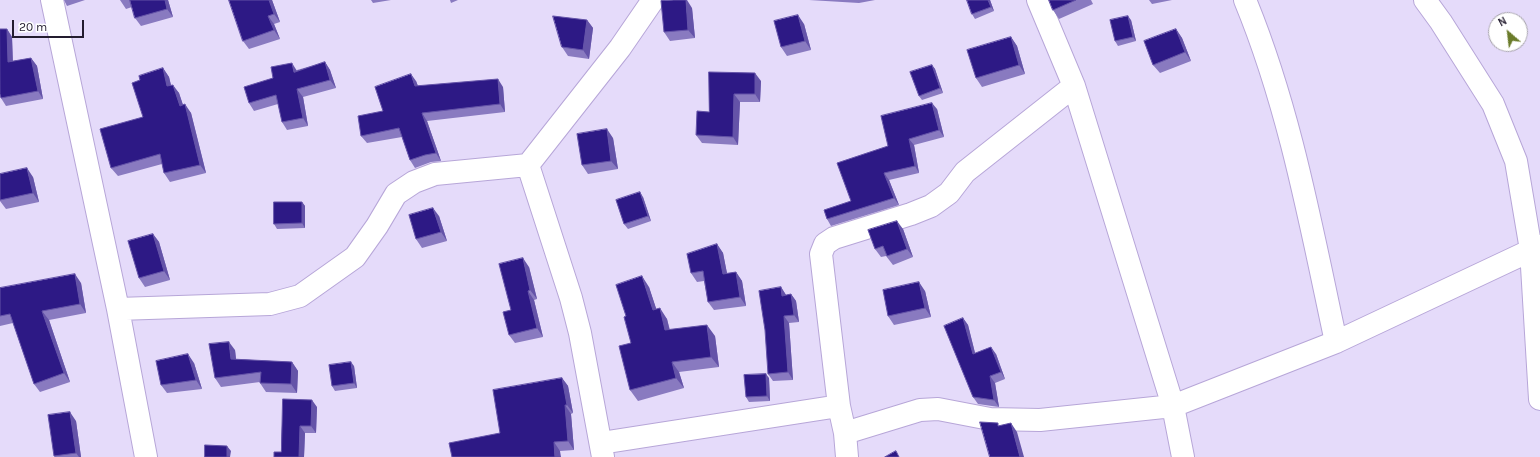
<!DOCTYPE html>
<html>
<head>
<meta charset="utf-8">
<style>
  body { margin:0 }
  #map { position:relative; width:1540px; height:457px; overflow:hidden; background:#e5dbfa; font-family:Karla,sans-serif }
  canvas { display:block }
  .north { position:absolute; left:1488px; top:12px; width:40px; height:40px; box-sizing:border-box; background:#fff; border:1px solid #a7a4ac; border-radius:50%; rotate:332deg; font-size:11px; font-weight:700; line-height:16px; text-align:center; color:#231c2f }
  .north::after { content:''; display:block; margin:auto; width:14px; height:18px; background:#6a7b2a; clip-path:polygon(50% 0,100% 100%,50% 72%,0 100%) }
  .scale { position:absolute; left:12px; top:20px; width:72px; height:18px; box-sizing:border-box; border:2px solid #231c2f; border-top:0; padding-left:5px; font-size:12px; line-height:14px; white-space:nowrap; color:#231c2f; -webkit-text-stroke:3px #fff; paint-order:stroke }
</style>
</head>
<body>
<div id="map">
<canvas width="1540" height="457"></canvas>
<div class="north">N</div>
<div class="scale">20 m</div>
</div>
<script>
const context = document.querySelector('canvas').getContext('2d');
context.lineJoin = 'round';
function strokePath(path, color, width, dash) { context.strokeStyle = color; context.lineWidth = width; context.lineCap = dash ? 'butt' : 'round'; context.setLineDash(dash || []); context.stroke(path); }
function paint(path, color) { context.fillStyle = color; context.fill(path, 'evenodd'); }
const minor = new Path2D(`
  M52,0L118,309L146,457
  M1038,0L1074,86L1173,406L1183,457
  M1245,0C1290,109 1311,226 1336,342
  M1425,0L1441,22L1493,104L1516,161L1531,250L1540,399
  M528,165L571,298L580,333L603,457
  M118,309L270,304L300,296L355,257L377,226L396,194L414,182L435,174L528,165L620,48L653,0
  M845,433L920,410L938,409L990,419L1040,420L1173,406L1336,342L1540,246
  M601,443L839,406
  M847,457L845,433L839,406L821,254L825,244L834,238L911,214L931,206L949,193L965,172L1074,86`);
strokePath(minor, '#b7a6d8', 24);
strokePath(minor, '#fff', 22);
paint(new Path2D(`
  M64,0H85L67,6Z
  M120,0H168L173,17L141,26L135,18L132,7L126,9Z
  M229,0H272L280,22L274,24L280,39L249,49L243,41Z
  M371,0H391L373,3Z
  M450,0H458L451,3Z
  M809,0H875L859,3Z
  M967,0H990L994,11L975,19L972,14Z
  M1049,0H1091L1093,4L1059,19L1053,10Z
  M1149,0H1172L1152,4Z
  M692,8L695,38L670,41L664,32Z
  M587,20L593,28L589,59L568,56L562,47Z
  M1131,20L1136,41L1118,46L1115,41Z
  M804,24L811,50L787,56L781,47Z
  M7,29L12,37L13,61L31,58L37,66L43,99L6,106L1,98Z
  M1176,29L1182,38L1191,61L1160,73L1153,65Z
  M1011,37L1017,46L1025,74L982,87L976,78Z
  M325,62L330,70L336,88L303,97L308,126L287,130L282,122L278,104L254,111L249,103L297,70Z
  M932,65L935,69L943,93L922,100L919,96Z
  M163,68L169,77L171,85L179,93L183,105L191,113L206,173L170,182L164,173L162,164L118,176L111,168L143,117L140,80Z
  M709,72L761,81L760,102H740L738,145L702,143L696,135L709,112Z
  M416,81L418,86L503,87L505,112L427,121L441,161L431,162L415,168L410,160L402,137L367,143L361,136L383,111Z
  M937,109L944,137L914,145L919,173L889,180L899,205L831,226L827,219L851,201L888,146Z
  M613,138L618,169L588,174L582,165Z
  M0,174L33,177L39,202L6,209L0,201Z
  M643,197L651,221L628,229L624,224Z
  M302,202L305,206V228L277,229L274,224Z
  M439,216L447,241L422,248L416,239Z
  M903,229L913,257L893,265L886,256L881,257L875,249Z
  M153,234L159,242L170,280L145,287L139,278Z
  M717,244L723,253L727,274L736,272L742,281L746,306L714,310L708,302L704,281L697,282L691,273Z
  M529,267L537,299L534,300L543,337L515,343L509,335L511,310Z
  M81,283L86,313L49,320L70,382L40,392L34,384L13,323L0,326V288Z
  M649,287L656,309L667,319L670,330L715,336L719,367L679,372L684,388L638,401L630,390L631,343L626,316Z
  M781,287L786,295L791,294L796,301L799,322L789,323L793,380L773,381L768,374Z
  M925,291L931,317L894,325L888,316Z
  M963,318L968,325L975,353L996,354L1005,379L995,383L999,407L978,404L973,397Z
  M235,350L236,359L292,362L298,371L297,393L266,392L260,383V382L221,387L215,378Z
  M194,363L202,389L167,393L161,385Z
  M354,366L357,388L335,391L332,386Z
  M562,378L568,386L573,413L571,414L574,450L560,451L500,433Z
  M769,378L770,401L749,402L746,397Z
  M283,399L317,407L316,433H305L304,457H274L281,452Z
  M76,421L81,457H55L54,456Z`), '#897ac0');
paint(new Path2D(`
  M165,0H168L173,17L167,9Z
  M269,0H272L280,22L274,14Z
  M686,0H687L692,8L695,38L688,30Z
  M988,0H990L994,11L991,7Z
  M798,15L804,24L811,50L805,41Z
  M268,16L274,24L280,39L274,30Z
  M1128,16L1131,20L1136,41L1133,37Z
  M587,20L593,28L589,59L583,50Z
  M7,29L12,37L13,70L8,62Z
  M1176,29L1182,38L1191,61L1185,52Z
  M1011,37L1017,46L1025,74L1019,65Z
  M31,58L37,66L43,99L38,91Z
  M325,62L330,70L336,88L330,80Z
  M292,63L297,71L294,72Z
  M932,65L935,69L943,93L940,88Z
  M163,68L169,77L173,94L167,86Z
  M755,73L761,81L760,102L755,94Z
  M411,74L416,81L421,94L415,86Z
  M498,79L503,87L505,112L500,104Z
  M173,85L179,93L186,114L180,106Z
  M297,89L303,97L308,126L303,118Z
  M734,94L740,102L738,145L733,137Z
  M932,103L937,109L944,137L939,130Z
  M185,104L191,113L206,173L200,165Z
  M422,113L427,121L441,161L436,153Z
  M607,129L613,138L618,169L611,161Z
  M909,139L914,145L919,173L915,166Z
  M27,168L33,177L39,202L33,193Z
  M884,173L889,180L899,205L894,198Z
  M640,192L643,197L651,221L648,216Z
  M302,202L305,206V228L302,223Z
  M433,208L439,216L447,241L441,232Z
  M897,221L903,229L913,257L907,249Z
  M153,234L159,242L170,280L164,271Z
  M717,244L723,253L729,283L723,274Z
  M523,258L529,267L537,299L530,290Z
  M736,272L742,281L746,306L740,297Z
  M75,274L81,283L86,313L80,304Z
  M642,276L649,287L660,320L653,310Z
  M919,282L925,291L931,317L925,308Z
  M781,287L786,295L787,303L782,296Z
  M528,291L534,300L543,337L537,328Z
  M791,294L796,301L799,322L794,315Z
  M660,308L667,319L672,341L665,330Z
  M42,311L49,320L70,382L64,373Z
  M784,316L789,323L793,380L788,372Z
  M963,318L968,325L977,361L973,354Z
  M707,325L715,336L719,367L711,357Z
  M229,342L235,350L237,368L231,359Z
  M991,347L996,354L1005,379L1001,372Z
  M188,354L194,363L202,389L196,380Z
  M292,362L298,371L297,393L291,384Z
  M351,362L354,366L357,388L354,383Z
  M672,362L679,372L684,388L676,378Z
  M766,374L769,378L770,401L767,396Z
  M990,376L995,383L999,407L994,400Z
  M562,378L568,386L573,413L567,405Z
  M312,400L317,407L316,433L311,426Z
  M565,405L571,414L574,450L568,441Z
  M70,412L76,421L81,457H79L76,453Z
  M1011,423L1017,432L1024,457H1020Z
  M300,426L305,433L304,457H299Z
  M554,442L560,451L561,457H555Z
  M227,446L231,451L230,457H227Z`), '#6453a8');
const building = new Path2D(`
  M130,0H165L167,9L135,18Z
  M229,0H269L274,14L268,16L274,30L243,41Z
  M674,0H686L688,30L664,32L661,1Z
  M967,0H988L991,7L972,14Z
  M1049,0H1076L1053,10Z
  M798,15L805,41L781,47L774,21Z
  M553,16L587,20L583,50L562,47Z
  M1128,16L1133,37L1115,41L1110,20Z
  M0,29H7L8,62L31,58L38,91L1,98L0,94Z
  M1176,29L1185,52L1153,65L1144,41Z
  M1011,37L1019,65L976,78L967,50Z
  M325,62L330,80L297,89L303,118L282,122L276,95L249,103L244,87L273,78L271,67L292,63L294,72Z
  M932,65L940,88L919,96L910,72Z
  M163,68L167,86L173,85L180,106L185,104L200,165L164,173L160,154L111,168L100,129L143,117L132,83L140,80L139,76Z
  M709,72L755,73V94H734L733,137L696,135L697,111L709,112Z
  M411,74L415,86L498,79L500,104L422,113L436,153L425,155L410,160L399,128L361,136L358,116L383,111L375,87Z
  M932,103L939,130L909,139L915,166L884,173L894,198L827,219L824,210L851,201L837,163L888,146L881,116Z
  M607,129L611,161L582,165L577,134Z
  M27,168L33,193L0,200V174Z
  M640,192L648,216L624,224L616,200Z
  M274,202H302V223L274,224Z
  M433,208L441,232L416,239L409,215Z
  M897,221L907,249L887,256L883,246L875,249L868,230Z
  M153,234L164,271L139,278L128,241Z
  M717,244L723,274L736,272L740,297L708,302L703,271L691,273L687,254Z
  M523,258L530,290L528,291L537,328L509,335L503,312L511,310L499,264Z
  M75,274L80,304L42,311L64,373L34,384L10,314L0,316V288Z
  M642,276L653,310L660,308L665,330L707,325L711,357L672,362L676,378L630,390L619,346L631,343L624,317L626,316L616,285Z
  M919,282L925,308L888,316L883,290Z
  M781,287L782,296L791,294L794,315L784,316L788,372L768,374L765,330L759,291Z
  M963,318L973,354L991,347L1001,372L990,376L994,400L973,397L944,326Z
  M229,342L231,359L292,362L291,384L260,383L261,372L215,378L209,344Z
  M188,354L196,380L161,385L156,361Z
  M351,362L354,383L332,386L329,365Z
  M766,374L767,396L746,397L744,375Z
  M562,378L567,405H565L568,441L554,442L555,457H452L449,443L500,433L493,390Z
  M283,399L312,400L311,426H300L299,457H274V452H281Z
  M70,412L76,453L54,456L48,415Z
  M980,422L998,423V426L1011,423L1020,457H990Z
  M205,445L227,446V457H205Z
  M896,451L899,457H885Z`);
paint(building, '#2d1985');
strokePath(building, '#6453a8', 1);
</script>
</body>
</html>
